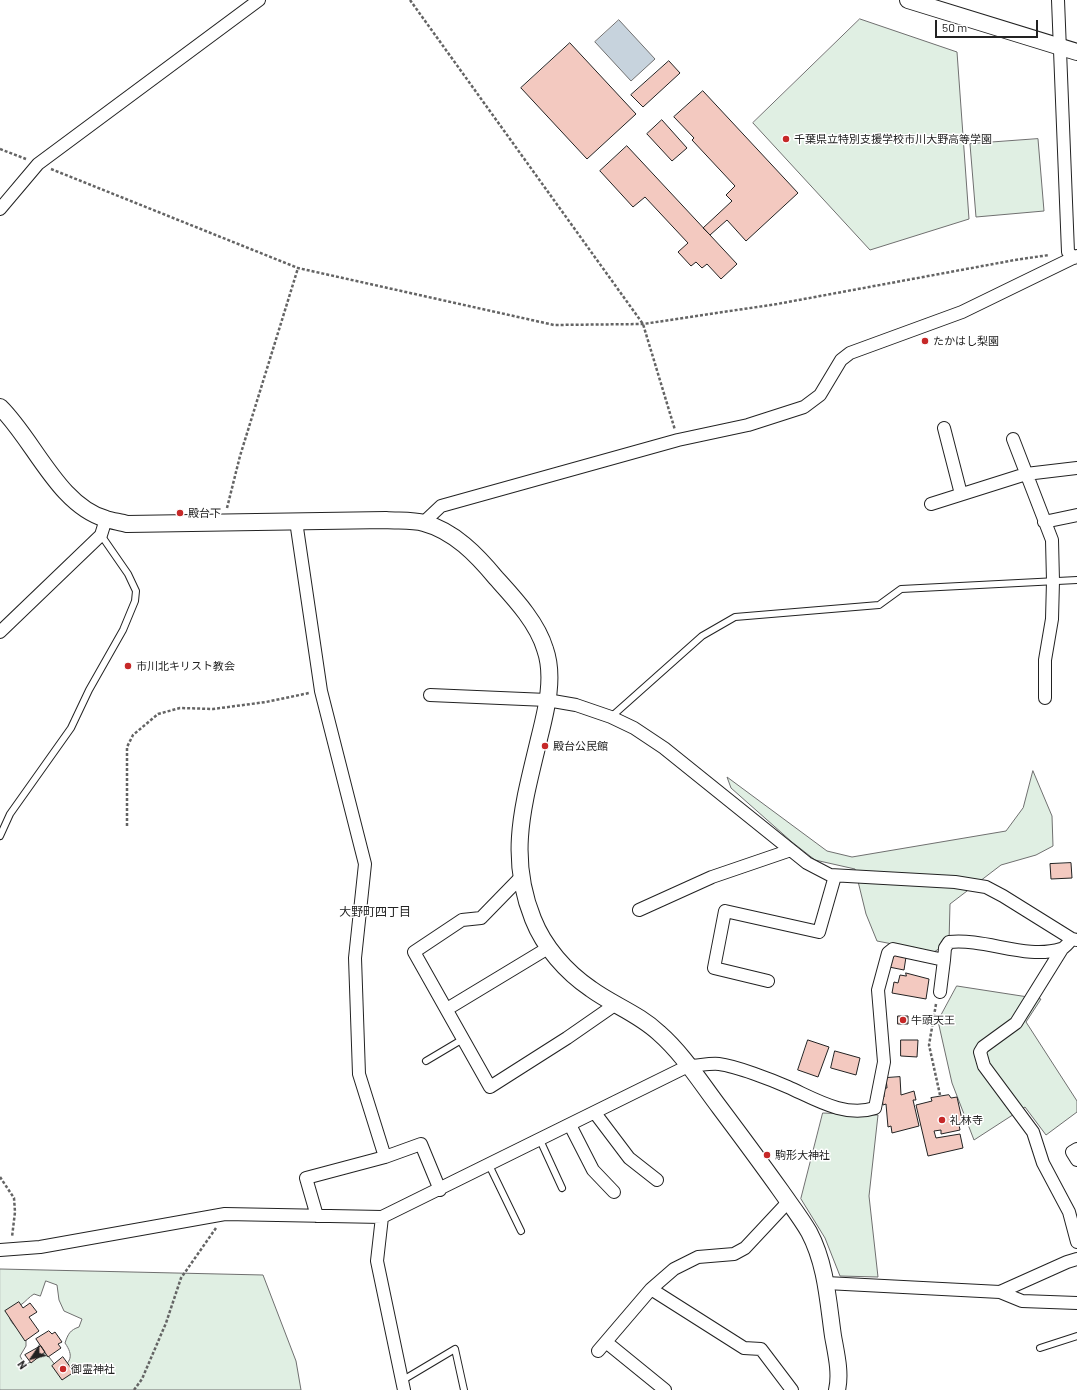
<!DOCTYPE html>
<meta charset="utf-8">
<style>
body{margin:0}
#map{position:relative;width:1077px;height:1390px;overflow:hidden;background:#fff;font-family:Barlow,sans-serif}
canvas{display:block}
.north{position:absolute;left:12px;top:1338px;width:40px;height:40px;-webkit-text-stroke:3px #fff;paint-order:stroke;rotate:235deg;font-size:11px;font-weight:700;line-height:16px;text-align:center;color:#222}
.north::after{content:'';display:block;margin:auto;width:14px;height:18px;background:#222;clip-path:polygon(50% 0,100% 100%,50% 72%,0 100%)}
.scale{position:absolute;left:935px;top:20px;width:103px;height:18px;box-sizing:border-box;border:2px solid #222;border-top:0;padding-left:5px;font-size:12px;line-height:14px;white-space:nowrap;color:#222;-webkit-text-stroke:3px #fff;paint-order:stroke}
</style>
<div id="map">
<canvas width="1077" height="1390"></canvas>
<div class="north">N</div>
<div class="scale">50 m</div>
</div>
<script>
const c = document.querySelector('canvas').getContext('2d');
c.lineJoin = 'round';
function paint(path, color) { c.fillStyle = color; c.fill(path, 'evenodd'); }
function stroke(path, color, width, dash) { c.strokeStyle = color; c.lineWidth = width; c.lineCap = dash ? 'butt' : 'round'; c.setLineDash(dash || []); c.stroke(path); }
function label(font, color, halo, rows, align = 'center') {
  c.font = font + ' Barlow,"Noto Sans JP",sans-serif'; c.lineWidth = 3; c.setLineDash([]); c.textBaseline = 'middle'; c.strokeStyle = halo; c.fillStyle = color; for (const [text, x, y, turn = 0] of rows) {
    c.save(); c.translate(x, y); c.rotate((+turn || 0) * Math.PI / 180); c.textAlign = isNaN(turn) ? turn : align; if (halo) c.strokeText(text, 0, 0); c.fillText(text, 0, 0); c.restore();
  }
}
const green = new Path2D(`
 M860,19L957,52L969,219L870,250L753,123Z
 M1038,139L1044,211L976,217L970,144Z
 M1033,771L1052,816L1053,846L1036,855L1001,865L950,904L949,942L934,952L877,941L866,914L855,869L815,860L792,842L731,788L727,777L827,851L852,857L1006,831L1023,808Z
 M957,986L1041,999L1026,1022L1077,1101V1112L1046,1135L1025,1107L974,1140L952,1083L938,1021Z
 M823,1113L878,1115L869,1196L878,1277L840,1276L825,1238L801,1199Z
 M0,1269L263,1275L296,1361L301,1390H0ZM46,1281L57,1285L59,1300L64,1311L82,1319L79,1327C70,1330 68,1334 65,1343C74,1356 71,1362 59,1370L46,1353L25,1365L20,1356L26,1346V1336C20,1331 4,1319 11,1311C13,1308 19,1306 22,1304C26,1301 29,1297 34,1294L40,1296Z`);
paint(green, '#e0efe3');
stroke(green, '#6f6f6f', 1);
const water = new Path2D(`
 M619,20L655,59L631,81L595,42Z`);
paint(water, '#c7d3dd');
stroke(water, '#6f6f6f', 1);
const building = new Path2D(`
 M570,43L636,114L587,159L521,88Z
 M669,61L680,73L643,107L631,95Z
 M703,91L798,193L746,241L727,220L710,235L703,228L732,201L726,195L735,186L692,140L694,138L674,117Z
 M662,120L687,148L672,161L647,134Z
 M627,146L737,264L721,279L707,264L702,268L696,262L691,266L678,252L688,243L645,197L633,207L600,171Z
 M1071,863L1072,878L1051,879L1050,864Z
 M892,954L906,957L904,970L889,967Z
 M906,973L929,979L926,999L892,993L894,982L898,983L900,975L906,976Z
 M898,1016H908V1024H898Z
 M808,1040L829,1047L818,1077L798,1070Z
 M901,1040H918L917,1057L901,1056Z
 M835,1051L860,1058L856,1075L831,1068Z
 M900,1077L901,1095L914,1091L916,1100H913L919,1126L892,1133L891,1126L888,1127L886,1104L883,1105L882,1098L884,1097V1088H887L886,1078Z
 M949,1095L951,1098L957,1097L963,1124L959,1125L960,1130L941,1134V1130L934,1131L936,1138L960,1134L963,1148L928,1156L916,1105L932,1101L931,1098Z
 M19,1302L23,1308L30,1303L37,1312L29,1317L39,1331L25,1341L5,1311Z
 M49,1331L52,1334L55,1332L62,1342L58,1344L61,1348L48,1357L36,1339Z
 M41,1346L45,1352L31,1363L25,1355Z
 M63,1357L74,1372L62,1380L52,1366Z`);
paint(building, '#f3c9c0');
stroke(building, '#222', 1);
const service = new Path2D(`
 M611,717L702,636L735,617L879,605L901,589L1077,580
 M0,836L10,814L71,728L89,690L123,630L135,601L136,591L128,574L101,535
 M426,1061L463,1039
 M540,1140L562,1188
 M489,1165L521,1231
 M1040,1348L1077,1336
 M403,1380L455,1349L464,1390`);
const minor = new Path2D(`
 M1058,0L1068,252L1074,258
 M0,209L38,164L259,0
 M944,428L961,494
 M1013,439L1052,540L1053,581L1052,619L1045,660V698
 M931,504L1026,474L1077,468
 M296,521L321,691L365,864L355,958L359,1074L385,1157L421,1144L440,1190
 M1044,522L1077,515
 M423,523L441,506L678,440L748,425L804,407L820,395L841,360L850,353L962,312L1077,256
 M0,632L101,535L106,519
 M430,695L547,700L576,705L611,717L634,728L664,748L807,863L830,875L955,882L986,887L1003,896L1072,939L1077,940
 M520,878L481,918L462,920L414,952L490,1087L567,1038L616,1004
 M639,910L712,877L791,850
 M1062,949L1016,1023L983,1047L980,1052L984,1066L1033,1132L1043,1163L1069,1212L1077,1242
 M768,981L714,968L725,911L819,932L835,876
 M940,992L944,960
 M447,1009L548,948
 M595,1113L629,1158L657,1180
 M570,1125L593,1170L614,1192
 M1077,1149L1072,1152L1077,1160
 M317,1216L306,1178L385,1157
 M382,1217L377,1261L404,1390
 M0,1250L40,1247L225,1214L382,1217L688,1066C698,1066 709,1063 719,1064C736,1066 772,1080 788,1087C815,1099 845,1118 875,1108L884,1062L878,990L888,953L893,949L944,960L945,948L949,942C986,938 1026,960 1061,949C1065,948 1069,942 1072,939
 M826,1283L1000,1292L1067,1262L1077,1259
 M651,1289L744,1348L761,1349L792,1390
 M1000,1292L1022,1301L1077,1303
 M606,1342L665,1390
 M598,1351L651,1289L674,1269L698,1257L734,1254L745,1248L788,1202`);
const tertiary = new Path2D(`
 M908,0L1077,52
 M0,407C34,440 58,505 106,519C112,521 120,522 127,524L386,520C398,521 413,520 424,523C454,531 477,555 496,578C514,598 537,622 545,649C555,677 546,711 539,739C524,803 507,855 533,919C544,947 566,972 591,989C613,1005 639,1014 659,1033C683,1054 701,1083 720,1108C741,1136 761,1163 781,1191C790,1204 801,1218 809,1232C826,1264 828,1301 833,1336C836,1353 841,1373 837,1390`);
stroke(service, '#222', 8);
stroke(minor, '#222', 14);
stroke(tertiary, '#222', 18);
stroke(new Path2D(`
 M410,0L643,324L675,430
 M0,149L26,159
 M51,169L298,268L554,325L643,324L777,304L1015,260L1049,255
 M227,508L240,456L298,268
 M127,826V747L133,735L158,714L180,708L213,709L266,702L309,693
 M936,1004L929,1045L940,1095
 M0,1177L14,1198L15,1212L12,1237
 M134,1390L142,1379L166,1323L181,1278L216,1228`), '#646464', 2.5, [3, 2]);
stroke(service, '#fff', 6);
stroke(minor, '#fff', 12);
stroke(tertiary, '#fff', 16);
for (const [x, y, r, color] of [
 [786,139,4,"#c62828"],
 [925,341,4,"#c62828"],
 [180,513,4,"#c62828"],
 [128,666,4,"#c62828"],
 [545,746,4,"#c62828"],
 [903,1020,4,"#c62828"],
 [942,1120,4,"#c62828"],
 [767,1155,4,"#c62828"],
 [63,1369,4,"#c62828"]
]) { const dot = new Path2D(); dot.arc(x, y, r, 0, 2 * Math.PI); c.fillStyle = color; c.fill(dot); stroke(dot, '#fff', 1.5); }
label('11px', '#222', '#fff', [
 ["千葉県立特別支援学校市川大野高等学園",794,139],
 ["たかはし梨園",933,341],
 ["殿台下",188,513],
 ["市川北キリスト教会",136,666],
 ["殿台公民館",553,746],
 ["牛頭天王",911,1020],
 ["礼林寺",950,1120],
 ["駒形大神社",775,1155],
 ["御霊神社",71,1369]
], 'left');
label('12px', '#222', '#fff', [
 ["大野町四丁目",375,912]
]);
</script>
